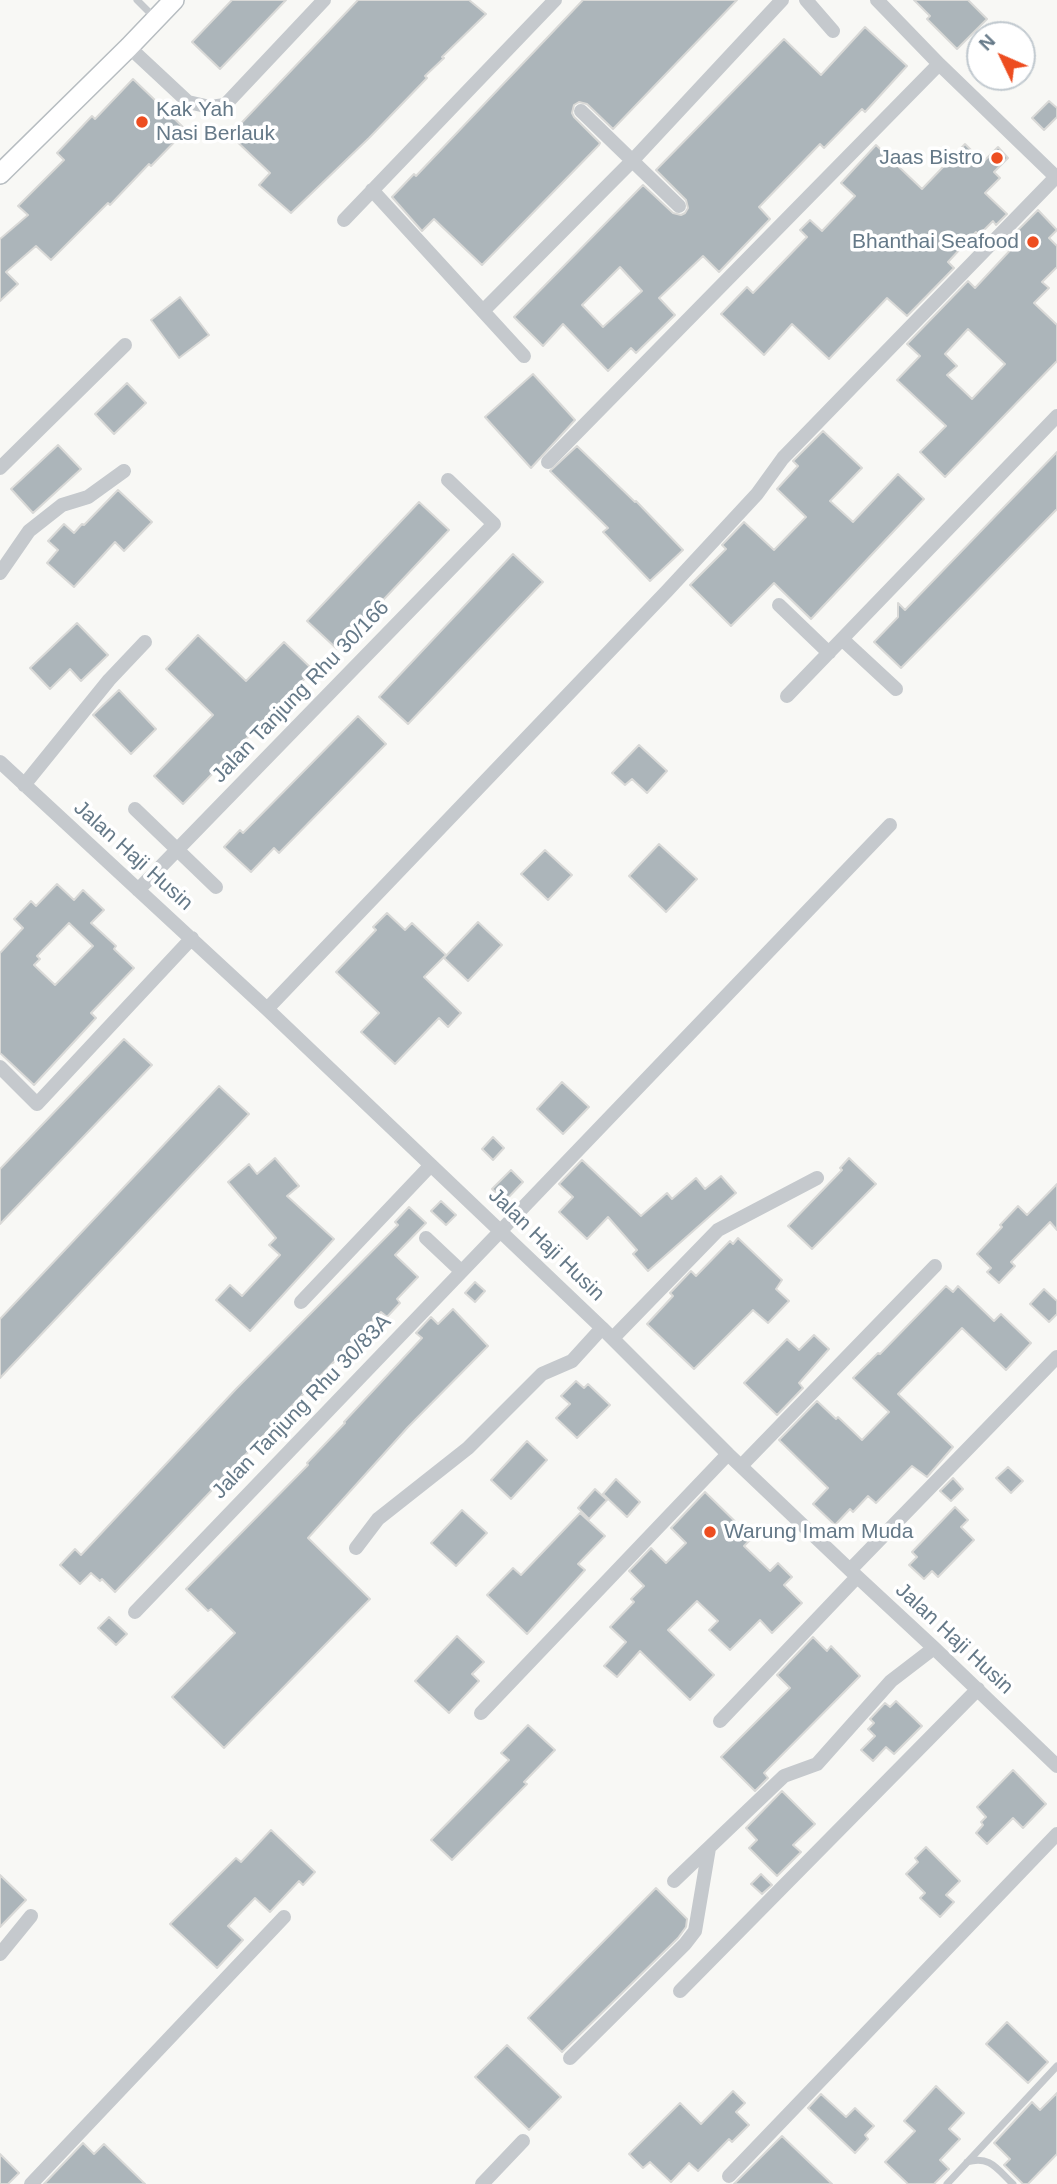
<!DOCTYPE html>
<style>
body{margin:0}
#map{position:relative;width:1057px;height:2184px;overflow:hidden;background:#f8f8f5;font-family:Helvetica,sans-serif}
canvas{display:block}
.north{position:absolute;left:966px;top:21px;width:70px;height:70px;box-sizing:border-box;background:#fff;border:2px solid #c1c9cf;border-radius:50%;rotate:314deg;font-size:19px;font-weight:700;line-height:28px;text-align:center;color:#657988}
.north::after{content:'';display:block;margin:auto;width:24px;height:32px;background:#ed4d20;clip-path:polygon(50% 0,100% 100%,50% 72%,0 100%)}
</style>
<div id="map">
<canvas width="1057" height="2184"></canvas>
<div class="north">N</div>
</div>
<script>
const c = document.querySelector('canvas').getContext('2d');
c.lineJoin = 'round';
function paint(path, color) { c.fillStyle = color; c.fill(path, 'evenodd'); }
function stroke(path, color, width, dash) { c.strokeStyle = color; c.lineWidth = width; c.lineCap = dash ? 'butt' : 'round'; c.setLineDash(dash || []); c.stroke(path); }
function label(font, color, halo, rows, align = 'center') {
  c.font = font + ' Helvetica,sans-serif'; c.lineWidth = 7; c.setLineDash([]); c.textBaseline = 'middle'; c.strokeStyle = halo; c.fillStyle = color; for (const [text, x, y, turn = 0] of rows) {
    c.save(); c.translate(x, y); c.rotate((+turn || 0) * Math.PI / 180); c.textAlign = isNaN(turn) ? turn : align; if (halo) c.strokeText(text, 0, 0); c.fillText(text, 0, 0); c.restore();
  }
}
const building = new Path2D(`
 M232,0H286L220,69L192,42Z
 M358,0H469L486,14L442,57L444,58L425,76L427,78L369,138L291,213L259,185L270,173L230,135Z
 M583,0H737L613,129L587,104L579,102L574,105L572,113L574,117L600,143L599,145L482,265L434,219L422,231L392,197L414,174L416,176Z
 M914,0H968L987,19L957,49L927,19L930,16Z
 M865,27L907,66L865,112L862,109L824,148L820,144L759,207L770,219L719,272L703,256L659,298L675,315L636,353L631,348L608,371L563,324L543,346L514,317L643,185L673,213L681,215L685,213L688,208L686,200L656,170L784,39L821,75ZM620,267L642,291L603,327L582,305Z
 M133,79L186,130L151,166L149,164L110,205L108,203L51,260L36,246L6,272L18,284L0,301V239L28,215L18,206L64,160L57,153L92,116L95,119Z
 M1049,101L1057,108V117L1044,130L1032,118Z
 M965,144L983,162L998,147L1008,158L994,172L1000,178L985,193L1007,214L996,225L993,221L979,235L976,232L948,262L954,268L907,316L887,298L829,359L792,324L764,355L721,314L747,287L753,293L807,237L800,230L810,220L822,231L855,196L841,183L876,145L922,189Z
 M1038,210L1057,230L1049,238L1057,246V267L1042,282L1049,288L1034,303L1057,325V361L945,477L920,452L946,426L897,380L920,356L907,344L968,281L975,288L1015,245L1009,239ZM968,329L1005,364L972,399L947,375L957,366L945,354Z
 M180,297L209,335L179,358L151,320Z
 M533,374L575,420L531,468L485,417Z
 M127,383L146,403L114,434L95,414Z
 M823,431L862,468L830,501L853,522L898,474L924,499L811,619L774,583L731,626L690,585L726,549L722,545L744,522L774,550L806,517L777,489L798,466L793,461Z
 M58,445L81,469L33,513L11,489Z
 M577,446L635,502L636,501L683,550L650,581L603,532L608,528L550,471Z
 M1057,452V509L901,668L874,642L898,617V603L905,610Z
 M118,490L152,522L124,551L115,542L74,587L47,563L58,550L48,541L64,524L74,533L82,524L84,525Z
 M419,502L449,530L337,649L307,621Z
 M513,554L543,582L408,724L379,697Z
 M77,623L108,655L81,681L70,669L50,689L30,668Z
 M198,635L246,681L284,642L313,670L183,804L154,776L213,715L166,669Z
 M119,690L156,729L131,754L93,715Z
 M358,716L386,744L279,853L274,848L251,872L224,847L240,830L243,833Z
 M639,745L667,771L647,793L632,779L625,785L612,773Z
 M659,844L697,879L666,912L629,876Z
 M545,850L572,875L548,900L521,874Z
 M57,884L74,900L83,890L104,910L91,923L116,946L114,949L134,968L91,1013L96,1018L34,1085L0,1053V953L23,928L14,919L31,901L36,906ZM69,923L93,946L55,985L34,965L40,959L37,956Z
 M387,913L405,930L412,923L446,955L424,977L461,1013L448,1027L439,1018L395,1064L361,1032L379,1013L336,972L376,930L373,927Z
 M478,922L502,945L468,981L444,958Z
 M124,1039L152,1065L0,1224V1169Z
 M562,1082L589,1107L563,1134L537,1109Z
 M219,1086L249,1114L0,1378V1319Z
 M493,1137L504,1148L493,1160L482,1149Z
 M275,1158L299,1186L287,1196L334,1239L250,1331L216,1300L230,1285L242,1296L280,1255L269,1245L276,1238L228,1182L249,1164L257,1174Z
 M849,1158L876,1184L812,1249L788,1226L842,1170L840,1168Z
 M582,1160L641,1216L667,1193L672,1199L696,1178L705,1189L721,1176L736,1193L648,1271L633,1254L637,1250L608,1217L587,1239L559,1212L573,1197L559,1184Z
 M511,1170L523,1182L505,1201L492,1189Z
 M1057,1184V1230L1050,1222L1011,1262L1015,1266L999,1283L987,1272L991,1268L977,1254L1002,1227L1000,1225L1018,1206L1027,1215Z
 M441,1201L456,1215L446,1225L431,1211Z
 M409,1207L426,1223L395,1255L418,1277L397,1299L400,1303L387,1317L381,1312L359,1336L363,1340L351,1353L346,1349L115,1592L102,1579L100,1581L91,1573L80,1584L60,1565L75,1549L81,1555L236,1389L398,1225L395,1222Z
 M738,1238L782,1280L776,1289L789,1301L768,1323L753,1310L694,1369L647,1324L673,1296L670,1293L691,1271L696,1276L730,1241L733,1244Z
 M475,1282L485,1291L475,1302L465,1293Z
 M946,1286L953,1292L958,1286L994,1321L1001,1314L1031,1343L1006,1370L962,1328L898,1394L953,1447L927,1477L912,1466L876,1503L868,1496L853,1512L850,1509L835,1525L813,1504L828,1488L779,1440L817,1401L836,1419L838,1417L862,1440L889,1412L853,1378L878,1353L880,1354Z
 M1044,1289L1057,1301V1314L1049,1322L1030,1304Z
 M453,1309L488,1346L408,1427L308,1538L370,1599L224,1748L172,1697L235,1633L211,1609L208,1611L186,1589L308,1465L307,1463L345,1423L344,1422L422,1338L416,1333L431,1317L438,1324Z
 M814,1335L829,1349L799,1383L803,1388L777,1415L744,1383L787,1339L799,1350Z
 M576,1381L584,1388L588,1384L610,1405L577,1438L556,1418L570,1404L561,1396Z
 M527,1441L547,1460L511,1499L491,1480Z
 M1008,1467L1023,1481L1011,1493L996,1478Z
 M953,1478L963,1489L951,1501L940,1491Z
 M616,1479L640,1502L627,1517L603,1494Z
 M595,1489L607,1500L589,1519L578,1508Z
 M705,1492L752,1538L744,1546L770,1571L778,1563L792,1577L784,1585L802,1603L772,1633L760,1620L730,1650L709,1630L718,1621L697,1601L668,1630L714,1675L690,1700L640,1651L617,1677L604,1666L626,1642L610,1627L634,1602L631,1599L644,1586L629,1571L651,1548L666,1563L686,1543L671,1528Z
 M955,1507L968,1520L961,1527L974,1540L938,1577L932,1571L924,1579L909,1565L917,1557L912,1552Z
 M462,1510L487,1533L456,1566L431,1543Z
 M580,1513L605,1536L578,1564L585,1570L527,1634L487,1595L513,1568L521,1575Z
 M109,1617L127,1634L116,1645L98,1628Z
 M457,1636L484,1662L472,1674L479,1681L449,1713L415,1681Z
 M813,1637L827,1651L831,1646L860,1676L764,1773L768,1778L755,1791L721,1757L790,1688L777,1675Z
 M896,1701L922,1726L894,1754L886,1747L873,1761L861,1750L875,1736L868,1729L874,1723L870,1719L885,1703L890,1707Z
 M528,1725L555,1750L524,1782L527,1784L452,1860L431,1840L509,1760L501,1753Z
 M1013,1770L1046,1804L1023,1828L1013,1818L987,1844L976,1833L983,1825L981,1822L986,1817L977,1807Z
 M782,1791L815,1824L793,1845L801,1852L777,1876L749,1848L757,1840L746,1828Z
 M271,1830L315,1872L303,1885L299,1881L270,1912L255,1898L228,1926L243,1940L217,1968L170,1924L236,1858L241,1862Z
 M926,1847L960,1881L946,1895L954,1902L940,1917L920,1898L925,1893L906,1874L918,1862L915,1858Z
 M761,1874L772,1885L762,1894L751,1884Z
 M0,1875L26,1900L0,1927Z
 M656,1888L687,1919L686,1927L678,1938L562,2052L528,2018Z
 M1007,2022L1048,2062L1028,2083L986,2044Z
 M507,2045L561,2097L529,2130L475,2077Z
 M936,2086L964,2113L949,2129L960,2139L940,2160L949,2169L934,2184H908L885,2162L915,2131L904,2121Z
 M733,2091L745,2103L736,2112L749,2125L732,2142L729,2139L698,2171L689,2163L671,2182L650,2162L643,2168L629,2154L680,2103L701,2124Z
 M1057,2093V2154L1028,2184H1023L1004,2165L1010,2159L994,2143L1032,2102L1040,2110Z
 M821,2094L846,2117L855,2108L874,2126L865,2135L868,2139L855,2153L808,2108Z
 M782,2136L832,2184H734Z
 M83,2143L94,2154L104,2144L145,2184H44Z
 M0,2154L19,2173L8,2184H0Z`);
paint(building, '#acb5ba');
stroke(building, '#d9d9d7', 2);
const secondary = new Path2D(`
 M0,174L129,47L174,0`);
stroke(secondary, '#b7bdc1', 22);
stroke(new Path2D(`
 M137,0L156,19
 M967,2162C990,2155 997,2169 1013,2184
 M947,2184L1057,2066`), '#c5c9cd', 7);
stroke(new Path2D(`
 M806,0L833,31
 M877,0L939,64L1057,178
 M129,47L188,102L210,107L225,105L324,0
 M581,111L679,206
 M372,190L524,356
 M344,220L555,0
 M483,311L632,161L782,0
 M548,462L939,64
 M0,468L125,345
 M0,573L29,531L62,505L88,497L124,471
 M779,605L829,653
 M842,639L896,689
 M787,696L1057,416
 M0,762L267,1009L602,1328L728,1454L850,1570L934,1648L1057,1766
 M24,785L109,680L145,642
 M135,809L216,887
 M138,890L494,524L448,480
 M267,1009L667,591L757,494L783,458L1056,177
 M0,1067L37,1104L192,938
 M426,1238L461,1271
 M301,1302L431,1165
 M613,1338L718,1230L817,1178
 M741,1466L935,1266
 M356,1548L378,1519L468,1448L542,1374L572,1361L602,1328
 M850,1570L1057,1357
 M135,1612L890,825
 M481,1713L728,1454
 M720,1721L857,1577
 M674,1881L784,1776L817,1764L891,1681L934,1648
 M0,1954L31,1916
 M680,1991L978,1689
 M570,2058L685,1944L695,1931L709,1848
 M729,2176L1057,1834
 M31,2184L284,1917
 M482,2184L523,2141`), '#c5c9cd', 14);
stroke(secondary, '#fff', 19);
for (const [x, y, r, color] of [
 [142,122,7,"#ed4d20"],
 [997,158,7,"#ed4d20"],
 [1033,242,7,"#ed4d20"],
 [710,1532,7,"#ed4d20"]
]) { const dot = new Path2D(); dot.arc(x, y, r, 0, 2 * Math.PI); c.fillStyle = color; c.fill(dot); stroke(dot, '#fff', 2.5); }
label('21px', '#657988', '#fff', [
 ["Kak Yah",156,110],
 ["Nasi Berlauk",156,134],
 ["Jaas Bistro",983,158,"right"],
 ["Bhanthai Seafood",1019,242,"right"],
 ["Warung Imam Muda",724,1532]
], 'left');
label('21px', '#657988', '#fff', [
 ["Jalan Tanjung Rhu 30/166",301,692,-46],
 ["Jalan Haji Husin",133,856,42],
 ["Jalan Haji Husin",546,1245,44],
 ["Jalan Tanjung Rhu 30/83A",302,1407,-46],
 ["Jalan Haji Husin",954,1639,43]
]);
</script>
